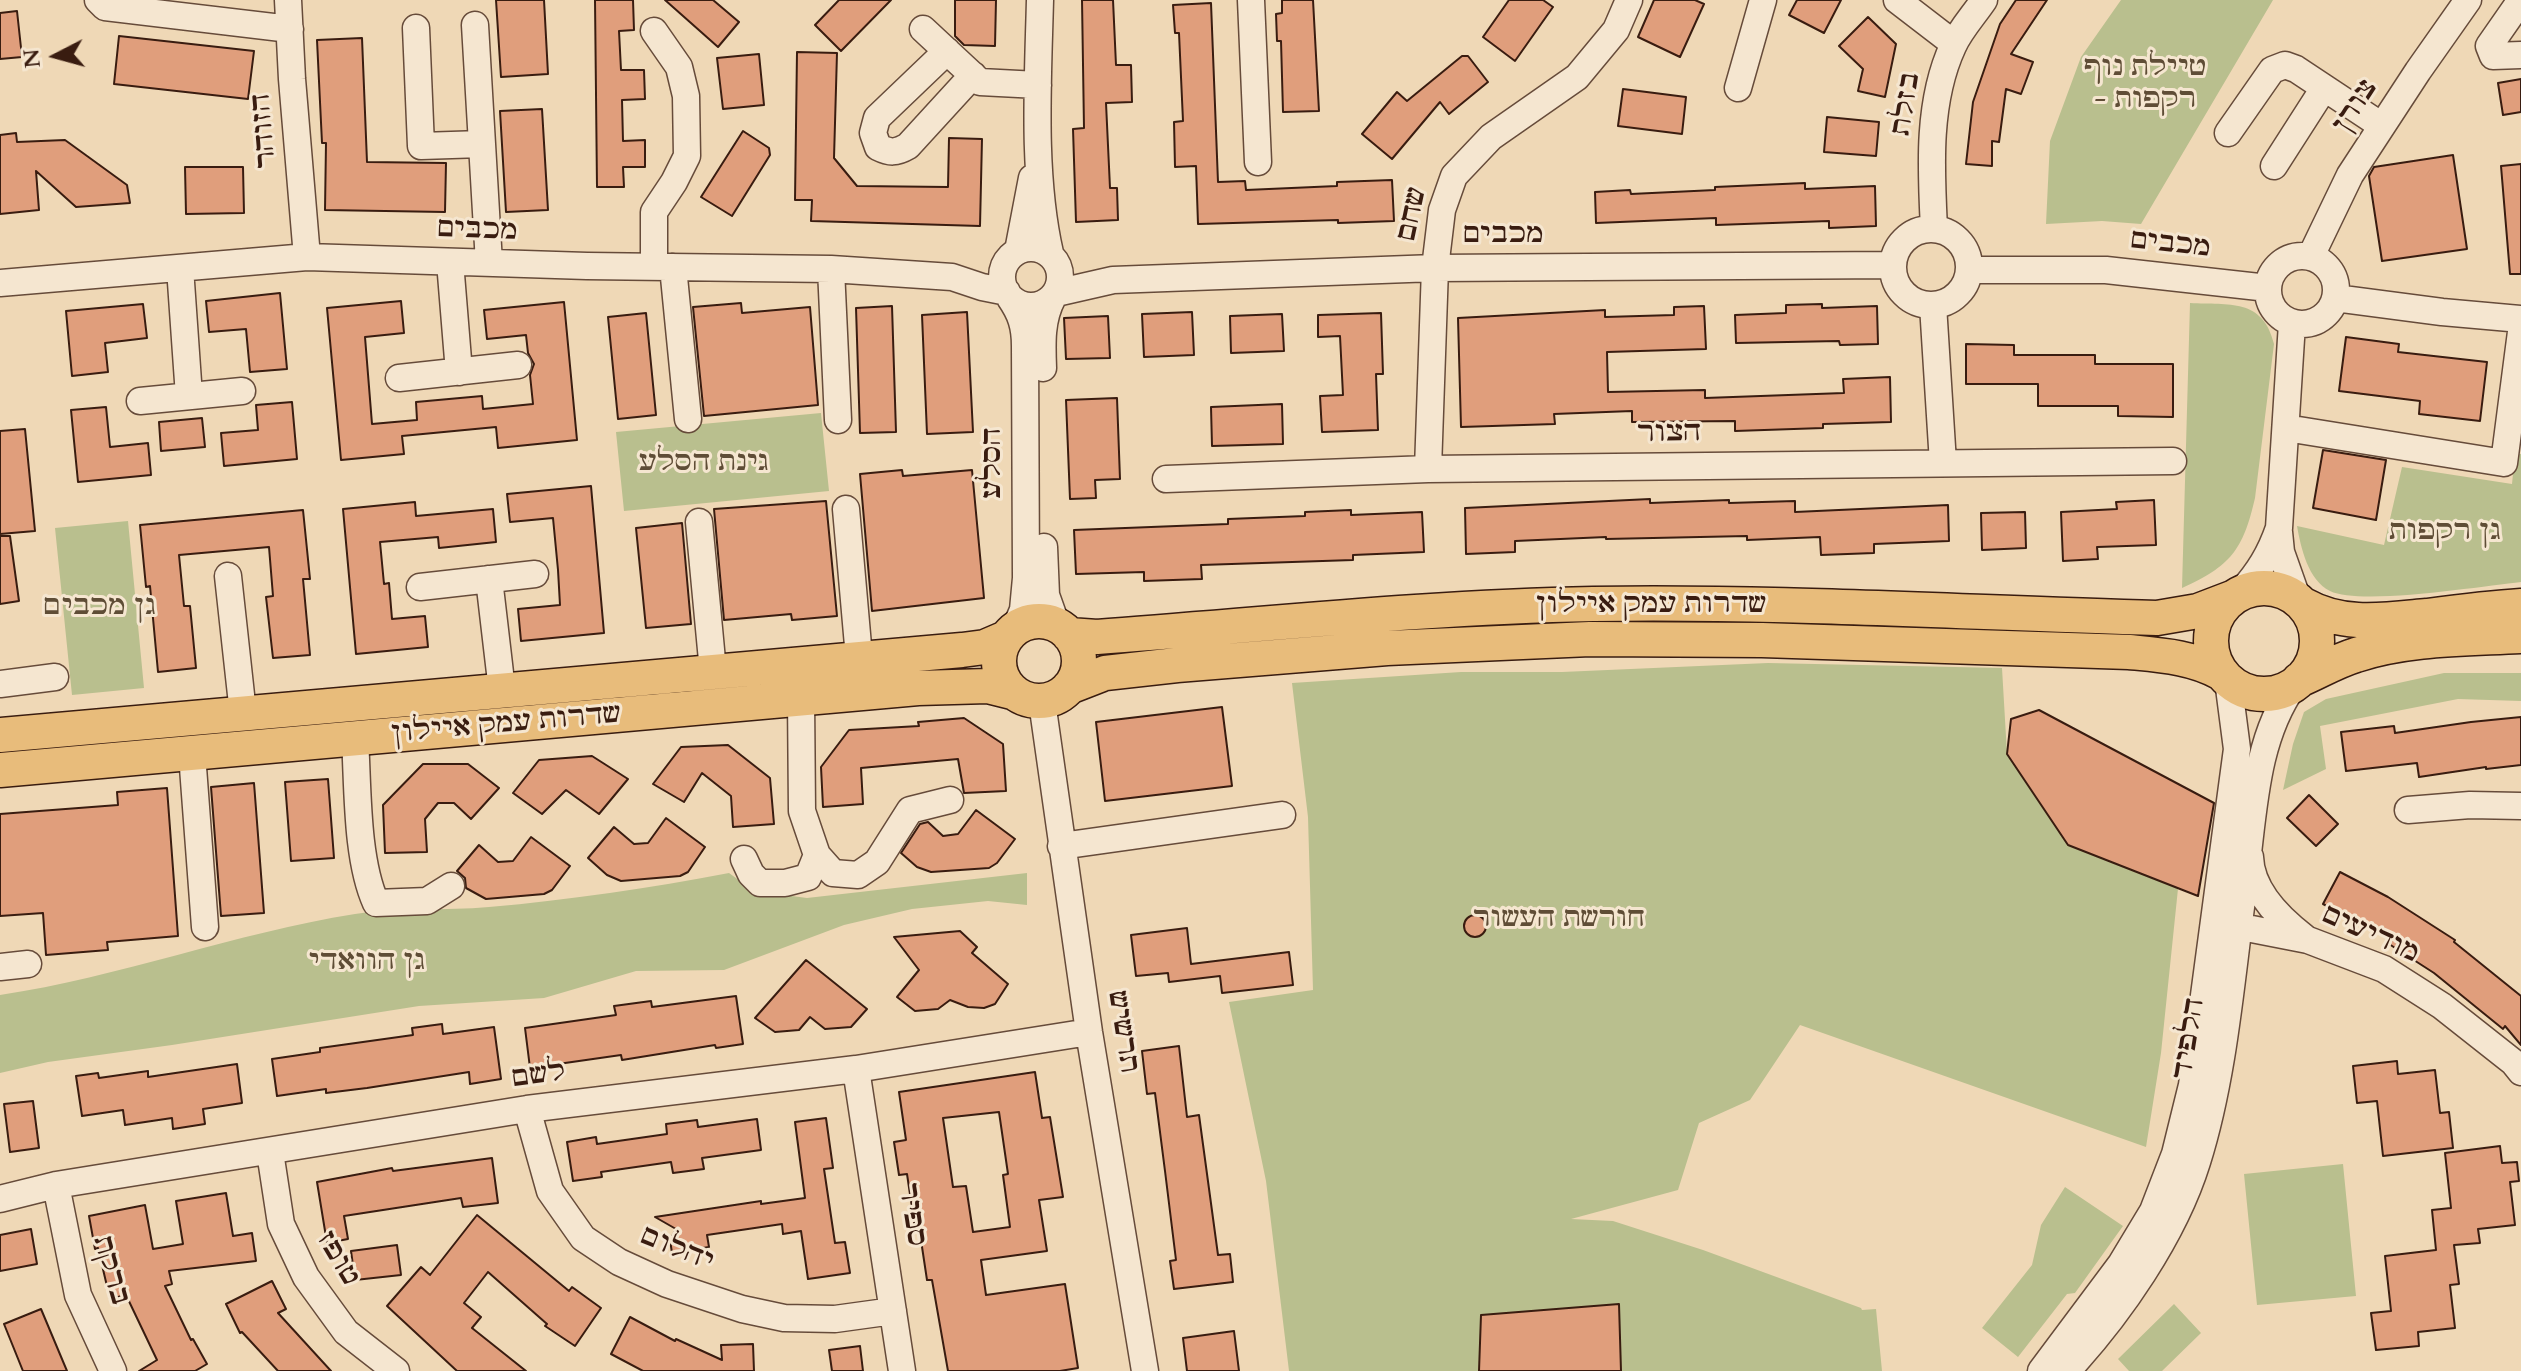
<!DOCTYPE html>
<meta charset="utf-8">
<style>
body{margin:0}
#map{position:relative;width:2521px;height:1371px;overflow:hidden;background:#efd8b6;font-family:Cardo,serif}
canvas{display:block}
.north{position:absolute;left:16px;top:16px;width:80px;height:80px;-webkit-text-stroke:6px #f5e6d0;paint-order:stroke;rotate:264deg;font-size:22px;font-weight:700;line-height:32px;text-align:center;color:#391c10}
.north::after{content:'';display:block;margin:auto;width:28px;height:36px;background:#391c10;clip-path:polygon(50% 0,100% 100%,50% 72%,0 100%)}
</style>
<div id="map">
<canvas width="2521" height="1371"></canvas>
<div class="north">N</div>
</div>
<script>
const c = document.querySelector('canvas').getContext('2d');
c.lineJoin = 'round';
function paint(path, color) { c.fillStyle = color; c.fill(path, 'evenodd'); }
function stroke(path, color, width, dash) { c.strokeStyle = color; c.lineWidth = width; c.lineCap = dash ? 'butt' : 'round'; c.setLineDash(dash || []); c.stroke(path); }
function label(font, color, halo, rows, align = 'center') {
  c.font = font + ' Cardo,"Frank Ruhl Libre",serif'; c.lineWidth = 6; c.setLineDash([]); c.textBaseline = 'middle'; c.strokeStyle = halo; c.fillStyle = color; for (const [text, x, y, turn = 0] of rows) {
    c.save(); c.translate(x, y); c.rotate((+turn || 0) * Math.PI / 180); c.textAlign = isNaN(turn) ? turn : align; if (halo) c.strokeText(text, 0, 0); c.fillText(text, 0, 0); c.restore();
  }
}
paint(new Path2D(`
 M2121,0H2273L2141,224L2102,221L2046,224L2050,141L2081,57Z
 M2190,303C2229,305 2263,298 2274,344L2255,498C2243,550 2231,566 2182,588Z
 M821,413L829,491L624,511L616,432Z
 M2515,454H2521V582C2482,586 2361,606 2330,591C2308,580 2301,548 2297,526L2384,545L2402,467L2512,484Z
 M128,521L144,688L72,695L55,528Z
 M1768,663L2002,668L2007,754L2065,830L2179,879L2161,1053L2146,1147L1800,1025L1750,1100L1699,1123L1678,1190L1571,1219L1613,1221L1703,1250L1861,1308L1862,1310L1876,1309L1882,1371H1289L1266,1181L1229,1002L1313,990L1308,817L1292,683L1461,672H1562Z
 M2444,673H2521V701L2458,699L2320,726L2326,769L2283,790L2293,744L2304,712L2326,699Z
 M729,873L754,891L807,898L1027,873V905L988,901L912,909L844,925L724,970L636,971L544,998L419,1006L172,1045L48,1062L0,1073V995C120,977 235,933 355,914C399,907 445,911 489,907C570,900 650,888 729,873Z
 M2343,1164L2356,1296L2257,1305L2244,1174Z
 M2065,1187L2123,1226L2075,1293L2067,1294L2018,1357L1982,1328L2032,1265L2041,1225Z
 M2174,1304L2201,1333L2162,1371H2129L2118,1359Z`), '#b9bf8e');
const building = new Path2D(`
 M496,0H544L548,74L501,77Z
 M595,0H633L634,30L619,31L621,70H644L645,99L622,100L623,141L645,140V167H623L624,187H597Z
 M665,0H713L739,22L718,47Z
 M839,0H891L841,51L815,25Z
 M955,0H996L995,46L964,45L955,36Z
 M1082,0H1113L1116,65H1131L1132,102L1106,103L1110,188H1117L1118,220L1076,222L1073,129L1084,128Z
 M1282,0H1313L1319,111L1283,112L1281,41H1277L1276,14L1282,13Z
 M1509,0H1543L1553,7L1515,61L1483,37Z
 M1654,0H1695L1704,4L1680,57L1638,37Z
 M1797,0H1841L1824,33L1789,15Z
 M2016,0H2047L2011,54L2033,62L2021,94L2006,89L1999,142L1992,141V166L1966,164L1973,102L2000,24Z
 M1211,3L1218,182L1245,181L1246,190L1337,186V182L1392,180L1394,221L1338,223V220L1198,224L1196,166L1175,167L1174,122L1183,121L1179,33H1175L1173,5Z
 M17,11L22,57L0,59V13Z
 M1868,17L1896,44L1885,97L1858,91L1863,69L1839,46Z
 M119,36L254,51L248,99L114,84Z
 M362,38L367,162L446,163L445,212L325,210L326,143H322L317,40Z
 M797,52L837,53L834,158L857,186L948,187L949,138L982,139L980,226L811,221L812,200H795Z
 M759,54L764,105L723,109L717,58Z
 M1462,56H1468L1488,82L1449,114L1440,102L1392,159L1362,134L1397,92L1407,101Z
 M2521,79V112L2503,115L2498,83Z
 M1623,89L1686,97L1682,134L1618,126Z
 M542,109L548,210L506,212L500,111Z
 M1827,117L1879,122L1876,156L1824,152Z
 M743,131L769,148L770,155L732,216L701,197Z
 M16,133L17,142L65,140L127,185L130,203L76,207L36,171L39,210L0,214V135Z
 M2453,155L2467,249L2382,261L2369,176L2374,167Z
 M2521,164V274H2510L2501,166Z
 M185,167H243L244,213L186,214Z
 M1805,183V189L1875,186L1876,226L1829,228V221L1716,225V218L1596,223L1595,192L1630,190L1631,194L1715,190V187Z
 M280,293L287,369L250,372L246,329L209,332L206,301Z
 M401,301L404,333L365,337L372,424L417,420L416,402L482,396L483,409L533,404L530,375L534,364L528,353L526,335L487,339L484,310L564,302L577,440L498,448L496,427L402,436L404,454L341,460L327,308Z
 M741,303L742,313L810,307L818,405L704,416L693,307Z
 M143,304L147,338L105,343L108,372L72,376L66,311Z
 M1822,304V308L1877,306L1878,344L1840,345L1839,341L1736,343L1735,315L1786,313V305Z
 M892,306L896,432L860,433L856,308Z
 M1704,306L1706,349L1607,352L1608,392L1705,390V398L1844,393L1843,379L1890,377L1891,422L1823,424V428L1735,431V421L1632,422V411L1554,414L1555,424L1461,427L1458,318L1605,310V317L1674,315V307Z
 M967,312L973,432L927,434L922,315Z
 M1192,312L1194,355L1144,357L1142,314Z
 M646,313L656,415L618,419L608,317Z
 M1381,313L1383,374H1376L1378,430L1322,432L1320,396L1343,395L1340,336L1318,337V315Z
 M1282,314L1284,351L1231,353L1230,316Z
 M1108,316L1110,358L1066,359L1064,318Z
 M2346,337L2399,344L2398,352L2487,362L2480,421L2419,414L2420,401L2339,391Z
 M1966,344L2014,345V355H2095V364H2173V417L2118,416V406H2038V384H1966Z
 M1117,398L1120,479L1095,480L1096,498L1070,499L1066,400Z
 M292,402L297,459L224,466L221,433L258,430L256,405Z
 M1282,404L1283,444L1212,446L1211,407Z
 M106,407L110,447L148,443L151,475L78,482L71,410Z
 M202,418L205,447L161,451L159,422Z
 M25,429L35,531L0,534V431Z
 M2323,450L2386,460L2376,520L2313,508Z
 M902,470L903,476L972,470L984,598L872,611L860,474Z
 M591,486L604,633L521,641L518,609L560,605L558,570L553,518L510,522L507,494Z
 M1650,499V503L1729,500V503L1795,501V512L1948,505L1949,541L1874,544V553L1821,555L1820,537L1747,540V536L1606,539V537L1515,541V552L1466,554L1465,508Z
 M2154,500L2156,545L2097,547L2098,559L2063,561L2061,512L2117,509L2116,502Z
 M826,501L837,616L792,620L791,614L724,620L714,509Z
 M415,502L416,516L493,509L496,542L439,548L438,537L380,542L384,584L389,583L392,619L425,616L428,647L356,654L343,509Z
 M303,510L310,579H303L310,655L273,658L266,597L273,596L269,547L179,555L184,606H190L196,668L158,672L150,586L146,587L140,525Z
 M1351,510V515L1422,512L1424,552L1353,555V560L1201,565L1202,579L1144,581V572L1076,574L1074,530L1228,524V519L1305,516V512Z
 M2025,512L2026,548L1982,550L1981,513Z
 M682,523L691,624L646,628L636,528Z
 M0,536H10L19,601L0,604Z
 M1222,707L1232,786L1105,801L1096,722Z
 M2039,710L2214,803L2198,896L2068,845L2007,754L2011,719Z
 M2521,717V765L2486,769V767L2419,777L2417,763L2346,771L2341,732L2394,726L2395,733L2471,722Z
 M964,718L1003,744L1006,791L964,793L958,759L861,768L863,804L823,807L821,767L849,730L919,726L918,722Z
 M728,745L770,778L774,824L733,827L731,796L702,773L684,802L653,784L681,747Z
 M592,756L628,779L599,814L566,790L542,814L513,793L539,760Z
 M423,764H468L499,788L471,819L454,803H438L425,819L427,852L385,853L383,805Z
 M328,779L334,858L291,861L285,782Z
 M254,783L264,913L221,916L211,787Z
 M167,788L178,936L107,942L108,950L46,955L43,913L0,916V814L118,805L117,792Z
 M2309,795L2338,824L2316,846L2287,818Z
 M976,810L1015,839L997,863L989,868L931,872L917,867L901,853L920,824L928,822L943,836L958,834Z
 M666,818L705,847L688,872L680,876L621,881L607,875L588,858L614,827L634,844L648,843Z
 M531,837L570,866L552,890L544,894L486,899L466,888L465,878L457,871L479,845L498,862L513,861Z
 M2340,872L2388,897L2455,940L2454,942L2521,996V1045L2505,1026L2503,1029L2434,973L2389,944L2392,940L2323,904Z
 M1464 926a11 11 0 1 1 22 0a11 11 0 1 1-22 0Z
 M1187,928L1191,964L1289,952L1293,985L1222,993L1220,976L1169,982L1168,973L1136,976L1131,935Z
 M960,931L977,947L972,953L1008,984L995,1004L984,1008L968,1007L950,1000L938,1009L915,1011L897,997L919,970L894,937Z
 M806,960L867,1009L851,1027L825,1029L810,1017L799,1030L775,1032L755,1018Z
 M736,996L743,1044L716,1048L715,1045L622,1060L621,1055L530,1068L525,1028L616,1015L614,1006L651,1001L652,1007Z
 M442,1024L443,1034L494,1027L501,1079L470,1084L469,1072L367,1088L326,1093V1089L277,1096L272,1059L320,1052V1048L413,1035L412,1028Z
 M1179,1046L1187,1117L1199,1115L1218,1255L1230,1254L1233,1282L1174,1289L1170,1261L1176,1260L1165,1171L1155,1093L1147,1094L1142,1051Z
 M2397,1061L2398,1074L2435,1070L2440,1113L2449,1112L2453,1148L2383,1156L2377,1101L2357,1103L2353,1066Z
 M237,1064L242,1103L203,1109L205,1124L173,1129L172,1118L125,1125L123,1110L82,1116L76,1076L98,1073L99,1078L148,1071V1077Z
 M1035,1072L1042,1118L1050,1117L1063,1197L1039,1200L1047,1251L981,1260L986,1295L1065,1284L1078,1368L1060,1371H948L932,1280H927L919,1227L915,1228L907,1174L899,1175L894,1142L906,1140L899,1092ZM999,1112L1008,1174L1003,1175L1010,1227L973,1232L966,1186L953,1187L943,1118Z
 M33,1101L39,1148L10,1152L4,1104Z
 M826,1118L833,1168L824,1169L835,1243L845,1242L850,1273L808,1279L801,1231L783,1234L782,1224L707,1235L709,1247L672,1253L670,1240L676,1229L655,1217L761,1201V1204L805,1198L795,1122Z
 M757,1119L761,1150L702,1158L704,1169L673,1173L671,1162L601,1172L602,1177L573,1181L567,1142L596,1137L597,1144L667,1134L666,1124L697,1120L698,1127Z
 M2500,1146L2502,1163L2517,1162L2519,1181L2510,1182L2515,1225L2478,1229L2480,1243L2454,1245L2459,1284L2450,1285L2455,1328L2418,1332L2419,1346L2376,1350L2371,1313L2391,1311L2385,1256L2436,1250L2432,1210L2451,1208L2445,1153Z
 M492,1158L498,1203L463,1207L461,1198L344,1216L348,1239L327,1243L317,1182L392,1168L393,1171Z
 M226,1193L233,1236L252,1233L256,1261L169,1271L172,1284L165,1286L191,1340L193,1339L207,1364L195,1371H139L157,1360L126,1295L110,1299L98,1248L95,1249L89,1216L145,1205L153,1249L183,1244L176,1201Z
 M477,1215L569,1291L572,1287L601,1308L575,1346L545,1326L547,1324L488,1272L464,1303L481,1317L472,1328L526,1371H457L387,1306L421,1267L430,1275Z
 M31,1229L37,1264L0,1271V1235Z
 M397,1245L401,1275L355,1280L351,1251Z
 M272,1281L286,1309L278,1313L331,1371H278L242,1332L240,1333L226,1304Z
 M1619,1304L1621,1371H1479L1481,1315Z
 M41,1309L67,1371H23L4,1324Z
 M630,1317L675,1341L676,1339L722,1360L721,1345L753,1344L754,1371H643L611,1354Z
 M1234,1331L1239,1371H1187L1183,1338Z
 M860,1346L863,1371H832L829,1350Z`);
paint(building, '#e09e7c');
stroke(building, '#391c10', 2);
const minor = new Path2D(`
 M98,0L105,7L290,29
 M288,0L292,79L307,257
 M1040,0C1038,81 1032,174 1050,253
 M1251,0L1258,162
 M1897,0L1953,43
 M2521,0L2489,46L2493,56L2521,55
 M475,25L489,263
 M416,28L421,146L482,144
 M923,29L980,82L1038,85
 M947,51L877,118L873,133L878,147C890,153 896,153 908,146L973,75
 M1738,88L1763,0
 M2228,133L2272,70L2285,65L2296,69L2382,126
 M2274,166L2324,88
 M1934,229C1931,169 1927,102 1953,46C1960,30 1974,15 1984,0
 M1893 267a38 38 0 1 1 76 0a38 38 0 1 1-76 0Z
 M1002 277a29 29 0 1 1 58 0a29 29 0 1 1-58 0Z
 M1018,251L1032,178
 M2268 290a34 34 0 1 1 68 0a34 34 0 1 1-68 0Z
 M2311,256L2350,175L2418,71L2468,0
 M450,262L459,372
 M654,267V212L674,182L687,156L686,96L679,67L654,31
 M673,267L688,419
 M180,268L189,396
 M831,269L838,420
 M1969,270H2106L2268,288
 M0,283L307,257L587,266L831,269L952,277L982,287L1007,292
 M1056,293L1113,280L1435,268L1893,265
 M1010,298C1021,314 1025,326 1025,346L1026,578L1023,610L1015,629
 M2335,298L2442,312L2521,319
 M1933,305L1943,463
 M1043,368C1042,343 1041,319 1053,297
 M399,378L518,365
 M140,401L242,391
 M2286,428L2504,463L2521,332
 M1428,469L1435,268L1442,210L1454,176L1491,137L1577,77L1616,30L1629,0
 M1166,479L1428,469L2173,461
 M846,509L859,657
 M699,522L713,671
 M2279,532L2281,552L2298,600
 M1044,547L1046,595L1057,626
 M228,576L243,713
 M489,579L502,690
 M420,587L535,574
 M2241,592C2259,572 2270,554 2279,528L2292,323
 M0,684L55,677
 M801,698L802,811L817,855L833,873L858,875L877,862L910,810L950,800
 M1042,702L1089,1032L1145,1371
 M355,739C358,787 356,859 376,903L427,901L451,886
 M192,754L205,927
 M2408,810L2470,805L2521,806
 M1061,846L1282,815
 M2250,857C2251,891 2280,919 2305,938
 M744,859L751,874L760,883H785L808,877L817,855
 M2221,923L2308,940L2384,969L2442,1006L2513,1062L2521,1072
 M0,967L28,964
 M856,1069L902,1371
 M527,1109L550,1191L583,1238L619,1262L667,1284L742,1309L784,1318L835,1319L893,1311
 M270,1152L281,1224L306,1277L346,1332L396,1371
 M56,1185L78,1295L113,1371
 M0,1199L56,1185L527,1109L856,1069L1089,1032
 M2041,1371L2121,1264L2153,1211L2175,1154L2192,1085L2237,749L2228,680
 M2067,1371C2119,1315 2174,1236 2197,1162C2226,1070 2232,966 2246,870C2254,808 2256,738 2294,685`);
const major = new Path2D(`
 M2211 641a53 53 0 1 1 106 0a53 53 0 1 1-106 0Z
 M2304,605C2343,627 2384,620 2427,616C2458,612 2490,608 2521,606
 M999 661a40 40 0 1 1 80 0a40 40 0 1 1-80 0Z
 M1069,635L1097,637C1262,625 1427,607 1593,604C1781,601 1969,613 2157,618L2198,611L2232,598
 M2299,680C2318,672 2336,661 2356,655C2408,638 2466,639 2521,636
 M1069,687L1105,673L1177,665L1387,648L1590,639L1762,640L2129,652C2160,655 2193,657 2221,673
 M0,735L962,650L985,647L1006,638
 M0,770L918,688L988,686L1012,692`);
stroke(minor, '#664b3a', 29);
stroke(major, '#391c10', 37);
stroke(minor, '#f5e6d0', 26);
stroke(major, '#e8bc7b', 34);
label('italic 28px', '#5f4d36', '#f5e6d0', [
 ["טיילת נוף",2145,69],
 ["- רקפות",2145,101],
 ["גינת הסלע",704,464],
 ["גן רקפות",2445,533],
 ["גן מכבים",100,608],
 ["חורשת העשור",1559,920],
 ["גן הוואדי",367,963]
]);
label('28px', '#391c10', '#f5e6d0', [
 ["בזלת",1907,104,-81],
 ["צורן",2356,107,-57],
 ["הזוהר",265,131,-95],
 ["שחם",1413,214,-78],
 ["מכבים",477,231,2],
 ["מכבים",1503,236],
 ["מכבים",2170,245,6],
 ["הצור",1669,434,-1],
 ["הסלע",994,463,-90],
 ["שדרות עמק איילון",1651,606],
 ["שדרות עמק איילון",506,725,-5],
 ["מודיעים",2370,935,24],
 ["תרשיש",1122,1032,81],
 ["הלפיד",2190,1039,-81],
 ["לשם",539,1076,-8],
 ["ספיר",911,1215,81],
 ["יהלום",677,1250,22],
 ["טופז",337,1259,59],
 ["ברקת",110,1271,74]
]);
</script>
